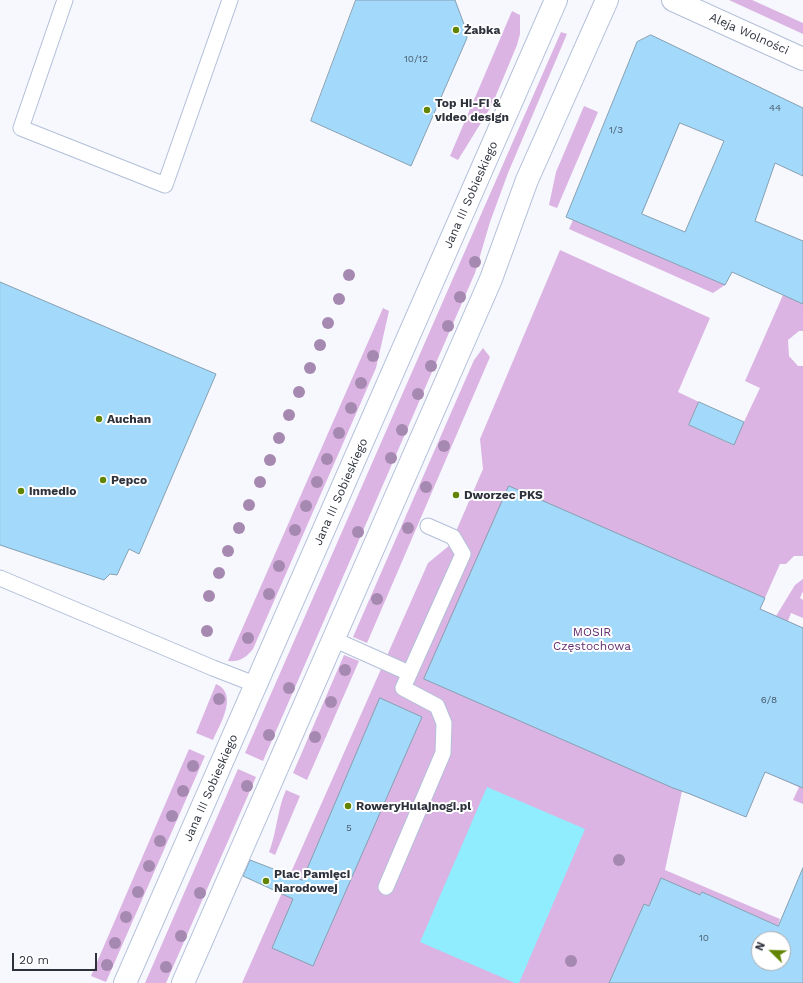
<!DOCTYPE html>
<meta charset="utf-8">
<style>
body{margin:0}
#map{position:relative;width:803px;height:983px;overflow:hidden;background:#f6f8fe;font-family:"Work Sans",sans-serif}
canvas{display:block}
.north{position:absolute;left:751px;top:931px;width:40px;height:40px;box-sizing:border-box;background:#fff;border:1px solid #abadb1;border-radius:50%;rotate:293deg;font-size:11px;font-weight:700;line-height:16px;text-align:center;color:#2e323c}
.north::after{content:'';display:block;margin:auto;width:14px;height:18px;background:#618503;clip-path:polygon(50% 0,100% 100%,50% 72%,0 100%)}
.scale{position:absolute;left:12px;top:953px;width:85px;height:18px;box-sizing:border-box;border:2px solid #2e323c;border-top:0;padding-left:5px;font-size:12px;line-height:14px;white-space:nowrap;color:#2e323c;-webkit-text-stroke:3px #fff;paint-order:stroke}
</style>
<div id="map">
<canvas width="803" height="983"></canvas>
<div class="north">N</div>
<div class="scale">20 m</div>
</div>
<script>
const c = document.querySelector('canvas').getContext('2d');
c.lineJoin = 'round';
function paint(path, color) { c.fillStyle = color; c.fill(path, 'evenodd'); }
function stroke(path, color, width, dash) { c.strokeStyle = color; c.lineWidth = width; c.lineCap = dash ? 'butt' : 'round'; c.setLineDash(dash || []); c.stroke(path); }
function label(font, color, halo, rows, align = 'center') {
  c.font = font + ' "Work Sans",sans-serif'; c.lineWidth = 4; c.setLineDash([]); c.textBaseline = 'middle'; c.strokeStyle = halo; c.fillStyle = color; for (const [text, x, y, turn = 0] of rows) {
    c.save(); c.translate(x, y); c.rotate((+turn || 0) * Math.PI / 180); c.textAlign = isNaN(turn) ? turn : align; if (halo) c.strokeText(text, 0, 0); c.fillText(text, 0, 0); c.restore();
  }
}
paint(new Path2D(`
 M729,0H752L803,23V34Z
 M512,11L520,15V34L517,45L492,105L458,160L450,156Z
 M561,32L567,34L508,173L490,222L475,273L263,761L245,753Z
 M584,106L598,112L557,208L549,205L556,172Z
 M573,220L725,285L713,293L569,229Z
 M560,250L710,318L678,392L699,402L689,425L733,445L760,388L745,381L783,295L803,304V331H799L788,340L789,356L798,366H803V556H794L786,564H780L760,609L776,616L795,585L803,579V591L800,598L803,600V618L791,613L788,621L803,628V804L793,800L799,787L765,772L746,817L682,791L665,870L780,919L778,926L702,892L688,923L644,904L609,983H242L428,563L450,545L483,469L480,439Z
 M383,308L389,311L376,368L253,649C246,658 239,662 228,661Z
 M483,348L490,357L367,643L353,637L474,360Z
 M344,655L359,661L307,780L293,773Z
 M216,684C239,694 220,724 213,740L196,733Z
 M189,749L205,756L106,982L91,976Z
 M238,769L256,777L166,983H145Z
 M286,790L300,796L275,855L269,852C277,832 277,810 286,790Z`), '#dbb4e3');
paint(new Path2D(`
 M487,787L585,829L519,983H515L420,942Z`), '#8fedfd');
const building = new Path2D(`
 M356,0H455L465,27L467,38L411,166L311,121Z
 M651,35L803,108V176L775,163L755,221L803,241V304L732,272L725,285L566,217L637,42ZM680,123L724,141L685,232L642,214Z
 M0,282L216,374L139,554L129,549L117,575L110,574L104,580L0,545Z
 M699,402L744,422L734,445L689,425Z
 M509,486L765,598L760,609L803,628V788L765,772L746,817L690,794L673,788L424,679Z
 M380,698L422,717L313,966L272,948L293,899L243,876L250,860L302,880Z
 M803,868V983H609L644,904L649,906L661,878L700,895L702,892L778,926ZM759,939H783V963H759Z`);
paint(building, '#a3d9fb');
stroke(building, '#86a0b1', 1);
const service = new Path2D(`
 M65,0L21,128L165,185L230,0
 M0,578L213,668L257,685
 M333,639L409,673
 M386,887L443,753L444,723L437,706L403,688L463,554L453,537L428,526`);
const tertiary = new Path2D(`
 M673,0L803,59
 M125,983L556,0
 M183,983L491,279L527,180L607,0`);
stroke(service, '#b3bfd8', 17);
stroke(tertiary, '#b3bfd8', 24);
stroke(service, '#fff', 15);
stroke(tertiary, '#fff', 22);
c.fillStyle = '#a689b0';
for (const [x, y] of [
 [475,262],
 [349,275],
 [460,297],
 [339,299],
 [328,323],
 [448,326],
 [320,345],
 [373,356],
 [431,366],
 [310,368],
 [361,383],
 [299,392],
 [418,394],
 [351,408],
 [289,415],
 [402,430],
 [339,433],
 [279,438],
 [444,446],
 [391,458],
 [327,459],
 [270,460],
 [260,482],
 [317,482],
 [426,487],
 [249,505],
 [306,506],
 [239,528],
 [408,528],
 [295,530],
 [358,532],
 [228,551],
 [279,566],
 [219,573],
 [269,594],
 [209,596],
 [377,599],
 [207,631],
 [248,638],
 [345,670],
 [289,688],
 [219,699],
 [331,702],
 [269,735],
 [315,737],
 [193,766],
 [247,786],
 [183,791],
 [172,816],
 [160,841],
 [619,860],
 [149,866],
 [138,892],
 [200,893],
 [126,917],
 [181,936],
 [115,943],
 [571,961],
 [107,965],
 [166,967]
]) { c.beginPath(); c.arc(x, y, 6, 0, 2 * Math.PI); c.fill(); }
for (const [x, y, r, color] of [
 [456,30,4,"#618503"],
 [427,110,4,"#618503"],
 [99,419,4,"#618503"],
 [103,480,4,"#618503"],
 [21,491,4,"#618503"],
 [456,495,4,"#618503"],
 [348,806,4,"#618503"],
 [266,881,4,"#618503"]
]) { const dot = new Path2D(); dot.arc(x, y, r, 0, 2 * Math.PI); c.fillStyle = color; c.fill(dot); stroke(dot, '#fff', 1.5); }
label('10px', '#4b5c6c', null, [
 ["10/12",416,59],
 ["44",775,108],
 ["1/3",616,130],
 ["6/8",769,700],
 ["5",349,828],
 ["10",704,938]
]);
label('bold 12px', '#2e323c', '#fff', [
 ["Żabka",464,30],
 ["Top Hi-Fi &",435,103],
 ["video design",435,117],
 ["Auchan",107,419],
 ["Pepco",111,480],
 ["inmedio",29,491],
 ["Dworzec PKS",464,495],
 ["RoweryHulajnogi.pl",356,806],
 ["Plac Pamięci",274,874],
 ["Narodowej",274,888]
], 'left');
label('12px', '#2e323c', '#fff', [
 ["Aleja Wolności",749,34,24],
 ["Jana III Sobieskiego",471,195,-66],
 ["Jana III Sobieskiego",341,492,-66],
 ["Jana III Sobieskiego",211,788,-66]
]);
label('12px', '#652e71', '#fff', [
 ["MOSIR",592,632],
 ["Częstochowa",592,646]
]);
</script>
